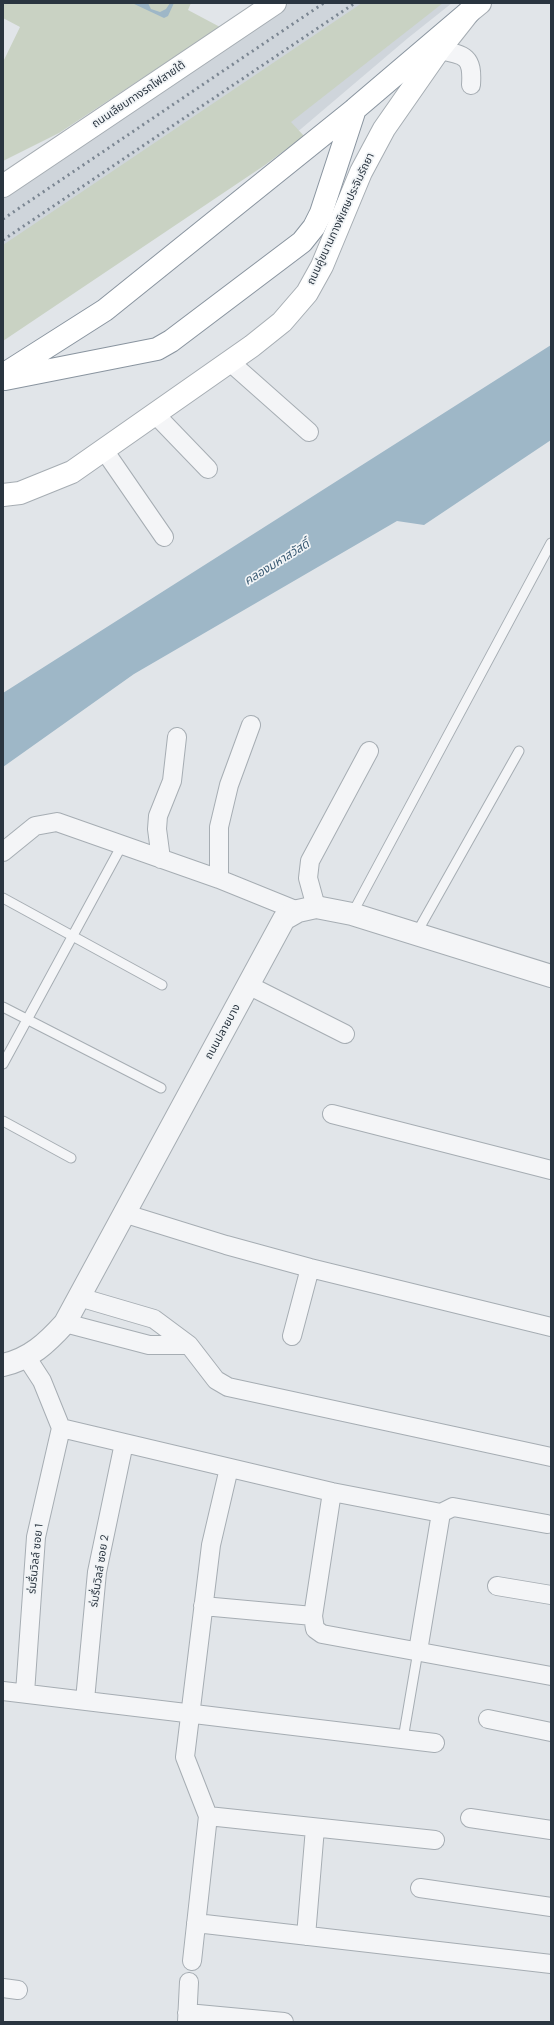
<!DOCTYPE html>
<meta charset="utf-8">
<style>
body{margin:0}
#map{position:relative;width:554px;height:2025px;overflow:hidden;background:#e1e5e9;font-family:"DM Sans",sans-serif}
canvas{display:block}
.frame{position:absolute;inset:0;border:4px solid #2a3540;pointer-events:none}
</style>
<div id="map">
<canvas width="554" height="2025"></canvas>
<div class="frame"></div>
</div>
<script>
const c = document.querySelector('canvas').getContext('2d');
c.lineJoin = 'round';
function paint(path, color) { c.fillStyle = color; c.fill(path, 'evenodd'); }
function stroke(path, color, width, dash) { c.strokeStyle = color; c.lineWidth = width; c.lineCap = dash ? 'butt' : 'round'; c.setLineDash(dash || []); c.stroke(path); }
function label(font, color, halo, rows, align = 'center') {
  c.font = font + ' "DM Sans","Noto Sans Thai",sans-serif'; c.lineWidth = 3.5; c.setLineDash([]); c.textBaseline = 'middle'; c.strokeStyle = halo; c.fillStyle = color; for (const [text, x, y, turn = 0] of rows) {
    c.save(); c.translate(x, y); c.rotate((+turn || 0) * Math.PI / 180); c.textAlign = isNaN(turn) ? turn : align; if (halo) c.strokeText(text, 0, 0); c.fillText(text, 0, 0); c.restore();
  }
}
paint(new Path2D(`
 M289,3H452L408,38L295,134L3,335V197Z`), '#cfd5db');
paint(new Path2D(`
 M3,3H191L188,10L220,27L59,133L3,161V62L20,27L3,18Z
 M362,3H443L291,122L304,136L265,165L3,341V245Z`), '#c9d2c3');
paint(new Path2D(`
 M132,3H148L151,9L160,12L166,9L170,3H174L168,16L164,18Z
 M551,345V440L424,525L397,521L134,674L3,767V693Z`), '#9eb7c7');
const service = new Path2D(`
 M3,898L162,985
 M352,914L551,543
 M416,934L519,751
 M3,1007L161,1088
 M3,1064L122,845
 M3,1121L71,1158
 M403,1739L418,1651`);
const minor = new Path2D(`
 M439,50C465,55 473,56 471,85
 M230,362L309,432
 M155,414L208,469
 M104,450L164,537
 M3,852L35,826L57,822L219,879L298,911
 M161,859L157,829L158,816L172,781L177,737
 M219,879V827L229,785L251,725
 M316,907L308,878L310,861L369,751
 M248,985L345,1034
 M332,1114L551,1170
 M123,1213L226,1245L310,1268L551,1327
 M79,1297L154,1319L189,1345L216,1380L228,1387L551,1457
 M65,1323L149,1345H189
 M292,1336L310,1268
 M27,1358L42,1381L61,1428
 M61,1428L332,1492L441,1513L453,1507L547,1524
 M332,1492L313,1616L315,1629L322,1634L551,1676
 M497,1586L551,1595
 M203,1606L313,1616
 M418,1651L441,1513
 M3,1691L435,1743
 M25,1693L36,1537L61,1428
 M85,1700L97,1572L124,1443
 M488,1719L551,1732
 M208,1816L435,1840
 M470,1818L551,1830
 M420,1888L551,1907
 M196,1923L551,1964
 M306,1936L315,1828
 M192,1961L208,1816L185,1757L211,1545L229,1468
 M3,1988L18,1990
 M187,2013L284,2022
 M187,2022L189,1982`);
const tertiary = new Path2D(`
 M3,1365C30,1359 47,1343 65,1323L284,919L298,911L316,907L352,914L551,976`);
const secondary = new Path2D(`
 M3,186L275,3
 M3,495L20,493L72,472L252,346L282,322L307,293L322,266L361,172L384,129L439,50L469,12L480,3`);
const motorway = new Path2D(`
 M3,375L105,310L355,109L469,12
 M5,379L157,349L171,341L302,242L314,227L321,213L355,109`);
stroke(service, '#a6adb3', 11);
stroke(minor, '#a6adb3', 20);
stroke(tertiary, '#a6adb3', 24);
stroke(secondary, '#a6adb3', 24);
stroke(motorway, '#89949f', 24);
stroke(service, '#f4f5f7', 9);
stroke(minor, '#f4f5f7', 18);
stroke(tertiary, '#f4f5f7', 22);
stroke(secondary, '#fff', 22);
stroke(motorway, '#fff', 22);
stroke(new Path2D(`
 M3,219L324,3
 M3,240L355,3`), '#7b8692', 3, [2, 4]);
label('11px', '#2a3540', '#f1f4f6', [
 ["ถนนเลียบทางรถไฟสายใต้",139,95,-34],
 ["ถนนคู่ขนานทางพิเศษประจิมรัถยา",341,219,-65],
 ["ถนนปลายบาง",223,1032,-61],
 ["ร่มรื่นวิลล์ ซอย 1",36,1559,-84],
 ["ร่มรื่นวิลล์ ซอย 2",100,1571,-81]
]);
label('italic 12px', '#375871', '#f1f4f6', [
 ["คลองมหาสวัสดิ์",277,563,-32]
]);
</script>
